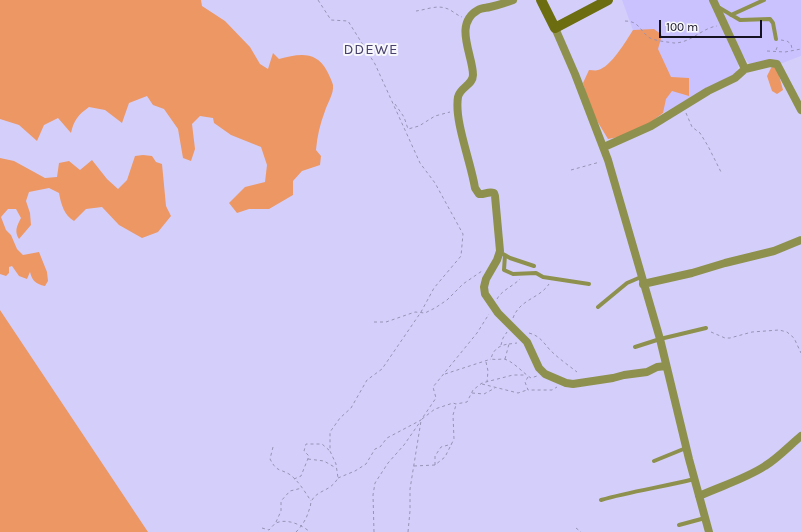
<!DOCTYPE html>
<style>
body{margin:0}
#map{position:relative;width:801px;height:532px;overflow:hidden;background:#d4cffa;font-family:Karla,sans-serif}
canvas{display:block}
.scale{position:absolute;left:659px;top:20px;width:103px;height:18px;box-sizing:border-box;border:2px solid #141123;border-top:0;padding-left:5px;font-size:12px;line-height:14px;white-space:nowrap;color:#141123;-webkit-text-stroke:3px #f6f6fb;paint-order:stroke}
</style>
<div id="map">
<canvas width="801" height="532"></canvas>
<div class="scale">100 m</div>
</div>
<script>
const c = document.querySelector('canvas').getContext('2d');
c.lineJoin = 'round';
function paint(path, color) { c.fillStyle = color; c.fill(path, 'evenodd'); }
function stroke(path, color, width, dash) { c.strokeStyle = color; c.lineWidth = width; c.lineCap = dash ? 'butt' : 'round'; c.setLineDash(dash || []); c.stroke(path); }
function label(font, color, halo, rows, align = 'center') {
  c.font = font + ' Karla,sans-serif'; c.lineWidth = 4; c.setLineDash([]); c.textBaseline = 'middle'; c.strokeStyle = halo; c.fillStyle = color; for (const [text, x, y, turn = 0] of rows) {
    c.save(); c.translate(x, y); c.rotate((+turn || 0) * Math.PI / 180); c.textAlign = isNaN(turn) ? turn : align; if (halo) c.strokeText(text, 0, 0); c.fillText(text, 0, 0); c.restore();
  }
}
paint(new Path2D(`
 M622,0H711L739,64L736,75L663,113Z
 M715,0H801V56L780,64L750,65L739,50Z`), '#cac2ff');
paint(new Path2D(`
 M0,0H201L202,6L225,21L250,47L260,64L268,69L273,53L279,59C298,54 316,50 327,71C329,75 332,81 333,85C334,94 327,104 325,111C320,124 317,137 316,150L321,156L320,165L302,171L293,181V195L269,209H249L237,213L229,203L245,187L265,182L267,165L261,147L231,135L214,123L213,118L200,116L192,124L195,149L191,161L183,158L178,129L164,109L153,105L147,96L129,103L122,123L105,110L89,107C78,115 74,120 71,133L58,118L44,125L37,141L19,125L0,119Z
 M654,29L662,35L658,49L671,77L689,78V96L672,91L666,99L663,113L643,128L624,136L608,139L591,111L583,83L589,70C592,70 596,71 598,70C611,67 626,41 633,30Z
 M772,66L777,68L783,90L777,94L772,91L767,76Z
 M143,155L152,156L156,162L162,164L166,206L171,216L158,232L142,238L119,225L102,207L86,209L74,221C64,215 61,204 59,193L49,188L29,192L26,201L30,213L31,225L19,239C14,231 17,226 21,218L16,209H8L1,217L6,230L11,235L17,249L23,255L39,252L47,272L48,281L45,286C35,284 32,280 30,272L27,279L19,276L12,266L9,267V273L6,276L0,274V158L14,161L45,178L57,177L59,163L69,161L80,170L92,160L107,179L118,189L127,180L135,156Z
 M0,310L148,532H0Z`), '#ec9764');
stroke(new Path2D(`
 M416,11C425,10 436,5 445,8C451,9 456,15 462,17
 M625,21C640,21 640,32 650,38C656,41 668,42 674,43C691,43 702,28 717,26
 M781,40L787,41L791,44L792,49
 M776,50L778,45
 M767,51L785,52L801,49
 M395,104L404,117L408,129L419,126L435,116L450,112
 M686,113L692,127L700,133L708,146L721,172
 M571,170L600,162
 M497,299C502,290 512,287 520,279
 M513,318C520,299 539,299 549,284
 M374,322H386L415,312L425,313L435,308L447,300L463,284L482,271
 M711,332L725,338H730L752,332L779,330L787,332L794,338L801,353
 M529,333C540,336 543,342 550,350C558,358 568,365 577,372
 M509,344L517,343
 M501,345L503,338L507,332
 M505,359L509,344C500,345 493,349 491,359C496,360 500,359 504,359C513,361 523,373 531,378L537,376
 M486,362L488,371L487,382
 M445,374L491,359
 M528,377L525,382L528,390H552L557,387
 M482,384L518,393L527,390
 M472,393L484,394L495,388
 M422,419L435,409L453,403L456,404L467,402L473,390L482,383L513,375H525
 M273,447L270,459C277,472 278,468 289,474C298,480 305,492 311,501
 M308,459L324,461L336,468
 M435,465V456L441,447L452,444
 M414,466L435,465L445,457L454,439L453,415L456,405
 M338,478L355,471L366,464L375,449L380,447L387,438L421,420L436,398L433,387L477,333L489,314
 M294,479L301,476L309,456L304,451L306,444H322L330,451
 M276,522L281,511V501L290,491L302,488
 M262,528L269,530C271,528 274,524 276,523C287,518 302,525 310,532
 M576,528L581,532
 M296,532C302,526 307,518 309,510C311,507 310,503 312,500C319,489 330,492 338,478L336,464L330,451V432L340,418L351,408L367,380L382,369L421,312L434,288L461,256L463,234L435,183L420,163L375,64L348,21L331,20L318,0
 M374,532L373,495L375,483L388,463L404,445L420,422
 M408,532L410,511V489L421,421`), '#9692b5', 1, [3, 3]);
stroke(new Path2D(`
 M718,7L740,20L770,19L773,23L776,39
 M731,15L764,0
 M503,254L510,258L534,266
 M505,255L504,270L513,274L536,273L543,277L589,284
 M598,307L627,283L641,277
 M635,347L660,339L706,328
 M654,461L686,448
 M601,500C632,491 663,487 694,479
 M679,525L705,518`), '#8e914e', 4);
stroke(new Path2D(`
 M513,0C506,3 498,5 490,7C486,8 481,8 478,10C453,24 473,55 473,75C473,85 460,87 458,97C454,121 471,162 475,188L479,194C484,195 488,191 494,193L495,196L500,251L497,260L486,279L484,287L485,294L498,313L527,342L539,368L545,374L566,383L573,384L613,378L624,375L647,372L657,367L666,366
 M713,0L745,69
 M555,28L575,74L608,160L660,339L689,459L709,532
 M604,147L651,126L708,91L735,78L745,69L770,63L777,64L778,66L801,110
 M643,284L692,273L725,263L774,251L801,240
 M699,496C721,486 745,479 765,466C778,458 789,446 801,436`), '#8e914e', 8);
stroke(new Path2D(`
 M541,0L555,28L608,0`), '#6c6d10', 10);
c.letterSpacing = '1px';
label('15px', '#48416d', '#f6f6fb', [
 ["DDEWE",371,50]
]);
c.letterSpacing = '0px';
</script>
